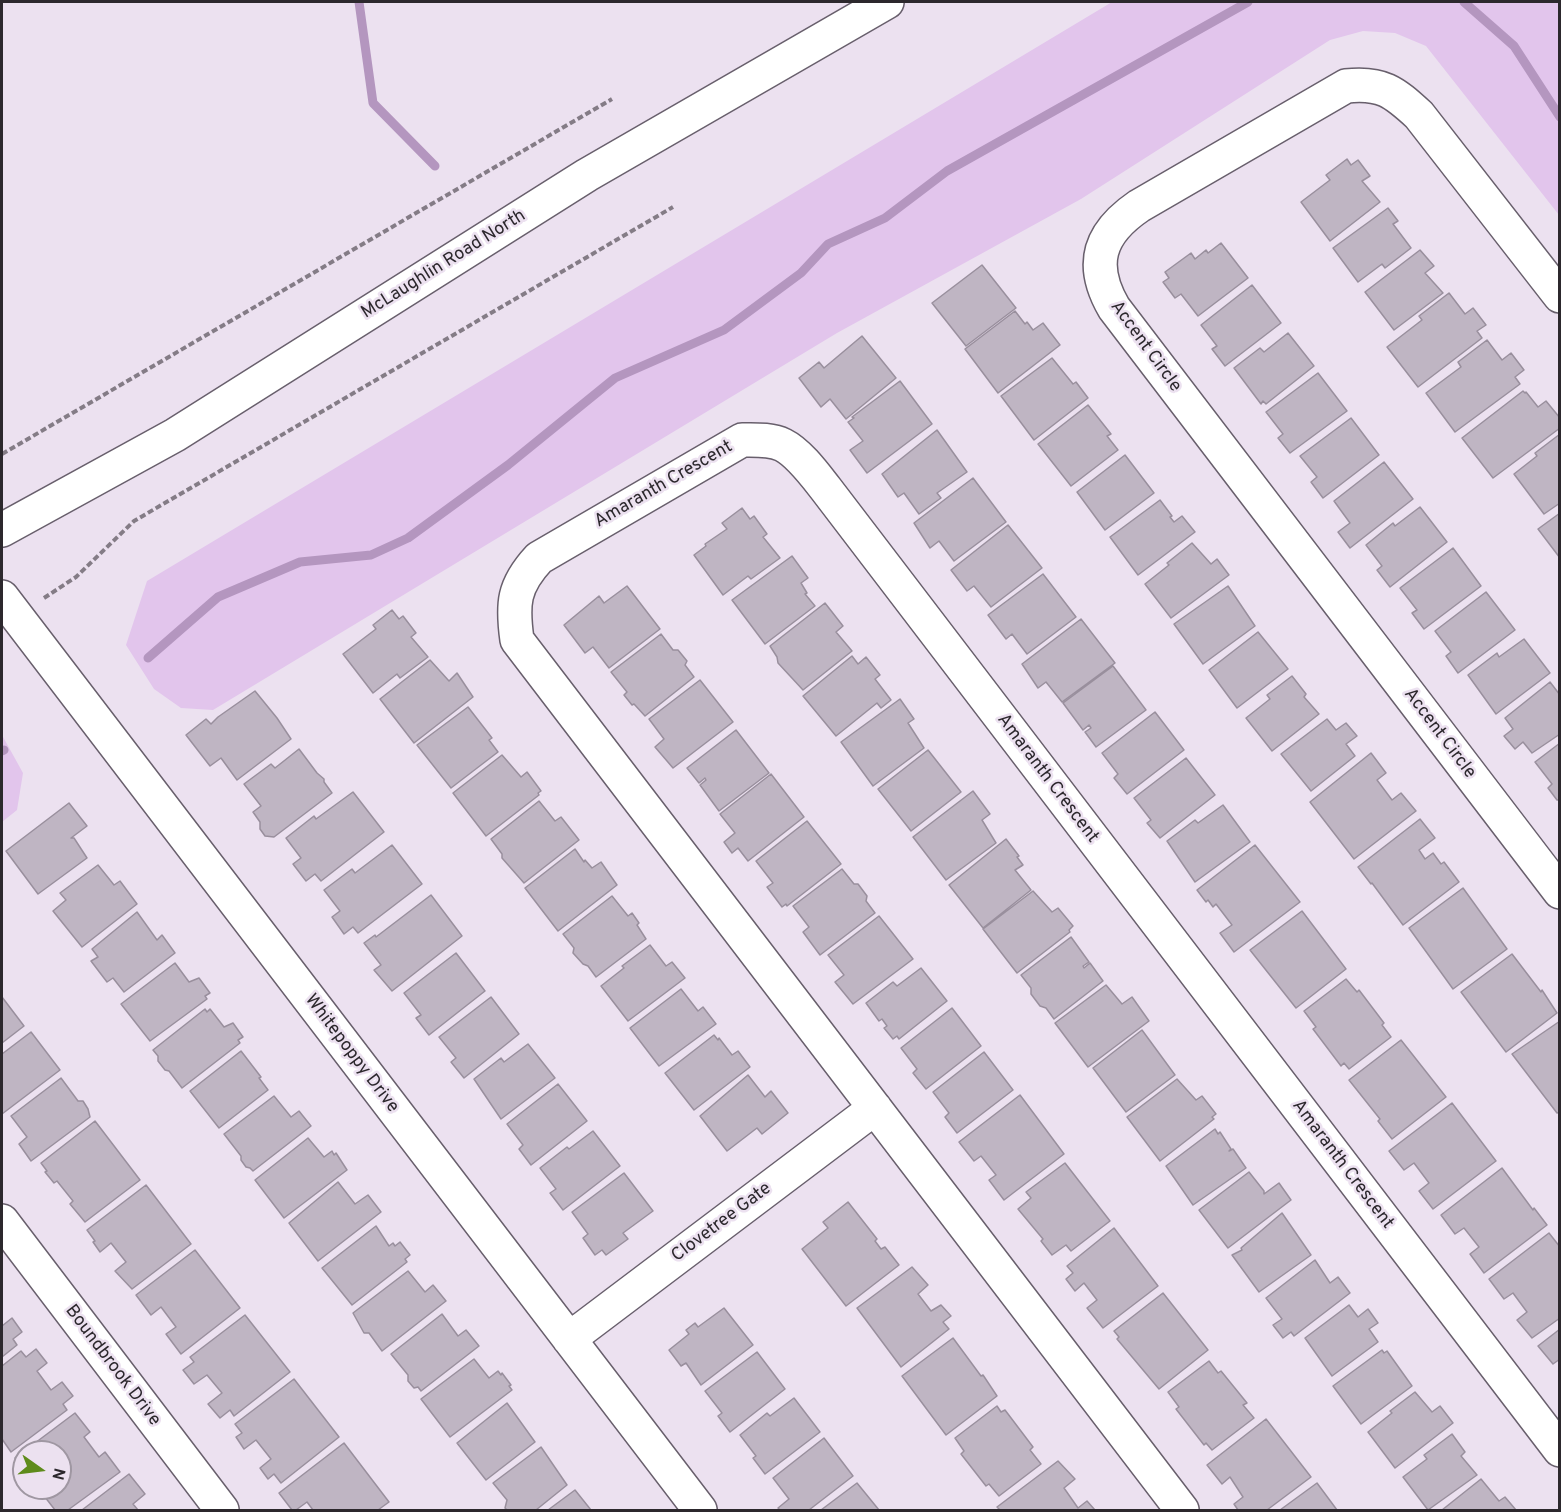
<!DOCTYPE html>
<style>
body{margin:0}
#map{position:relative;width:1561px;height:1512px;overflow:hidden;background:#ece1f0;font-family:Overpass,sans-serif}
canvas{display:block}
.frame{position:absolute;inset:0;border:3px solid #2c282d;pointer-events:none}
.north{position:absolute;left:12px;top:1440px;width:60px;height:60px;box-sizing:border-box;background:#ece1f0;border:2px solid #9f97a2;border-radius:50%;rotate:104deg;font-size:16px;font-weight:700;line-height:24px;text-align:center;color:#2c282d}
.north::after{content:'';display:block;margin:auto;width:21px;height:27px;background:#5e8b1b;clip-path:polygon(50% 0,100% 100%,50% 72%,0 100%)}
</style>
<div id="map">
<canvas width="1561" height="1512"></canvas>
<div class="frame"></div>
<div class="north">N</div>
</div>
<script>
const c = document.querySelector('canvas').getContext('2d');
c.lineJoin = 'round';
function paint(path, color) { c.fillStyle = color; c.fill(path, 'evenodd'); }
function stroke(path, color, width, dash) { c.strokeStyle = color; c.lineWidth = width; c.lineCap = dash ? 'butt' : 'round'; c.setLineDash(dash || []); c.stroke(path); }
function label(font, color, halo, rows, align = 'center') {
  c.font = font + ' Overpass,sans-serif'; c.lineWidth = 5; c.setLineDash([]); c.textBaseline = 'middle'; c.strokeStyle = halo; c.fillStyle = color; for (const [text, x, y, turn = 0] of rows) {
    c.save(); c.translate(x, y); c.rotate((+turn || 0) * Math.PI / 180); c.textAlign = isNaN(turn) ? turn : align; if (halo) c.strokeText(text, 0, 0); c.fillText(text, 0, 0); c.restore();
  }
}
paint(new Path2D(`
 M1112,2H1559V215L1426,46L1395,33L1363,31L1330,40L1081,199L837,333L213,710L181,708L154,689L126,645L147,581Z
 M2,735L23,773L17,810L2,822Z`), '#e2c5ec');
stroke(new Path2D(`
 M359,2L373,103L435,166
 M1464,2L1514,46L1560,117
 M148,658L218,597L300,562L371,555L408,538L508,465L615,378L724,330L801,273L828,244L885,218L947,171L1248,2
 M2,751L4,750`), '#b496bf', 9);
const building = new Path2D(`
 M1347,159L1351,165L1358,160L1370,176L1362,181L1380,202L1330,241L1301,202L1330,180L1326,175Z
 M1388,208L1398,221L1393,224L1411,248L1385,268L1382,264L1358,282L1333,248Z
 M1221,243L1248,278L1198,316L1181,294L1175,298L1163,282L1169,278L1165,272L1191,253L1195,259L1206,250L1208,253Z
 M1420,250L1434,266L1425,273L1443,293L1394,330L1365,292Z
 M982,265L1016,308L966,346L932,303Z
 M1252,285L1281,323L1225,366L1212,349L1217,346L1201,325Z
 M1449,293L1465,314L1473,308L1486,325L1477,331L1482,338L1418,387L1387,347L1422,320L1419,316Z
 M1015,311L1025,324L1027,322L1033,330L1043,323L1060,345L998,393L965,349Z
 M1288,333L1314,366L1266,404L1263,401L1261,404L1234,368L1260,348L1264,352Z
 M862,336L896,378L846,419L830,399L821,407L799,378L819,362L824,368Z
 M1487,340L1502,360L1511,353L1524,370L1515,377L1520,384L1455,432L1426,393L1461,367L1458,362Z
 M1052,358L1073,384L1076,382L1088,398L1034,440L1001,396Z
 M1318,373L1347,411L1290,453L1278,438L1283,434L1266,412Z
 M900,381L932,424L867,473L850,450L863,441L848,422L854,418L852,417Z
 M1523,391L1525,393L1526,392L1538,407L1546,401L1560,418V428L1493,478L1462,438Z
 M1088,405L1111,434L1107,436L1118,450L1071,486L1038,444Z
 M1351,418L1379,455L1323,498L1311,482L1317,477L1300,456Z
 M937,430L967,472L937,493L941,498L919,514L904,493L898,497L882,474Z
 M1560,434V503L1544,514L1514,474L1537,456L1535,453Z
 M1125,455L1154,493L1105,530L1077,492Z
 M1384,462L1413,499L1350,548L1338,532L1350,523L1334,501Z
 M973,478L1006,522L954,561L939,541L930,548L914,523Z
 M1160,500L1172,516L1170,517L1174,522L1182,516L1195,532L1138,575L1110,537Z
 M1420,507L1447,542L1390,587L1377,570L1382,566L1366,545L1393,523L1395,526Z
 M742,508L750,519L754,516L767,534L763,537L780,558L751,579L748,576L723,595L694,555L706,546L705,544L727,529L722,523Z
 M1560,513V558L1538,529Z
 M1008,525L1042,568L991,607L974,586L967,591L951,570Z
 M1192,543L1211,564L1217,559L1229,575L1171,618L1145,584L1169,565L1167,563Z
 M1453,548L1481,586L1424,629L1412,613L1417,610L1400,588Z
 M792,556L808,578L801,583L807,593L805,594L815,606L765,644L732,600Z
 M1043,574L1076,617L1027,654L1012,634L1006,639L988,615Z
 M627,586L660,629L609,668L593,647L585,653L564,625L599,596L604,603Z
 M1228,586L1255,626L1203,664L1174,624Z
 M1486,592L1515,630L1458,673L1446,656L1451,652L1435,631Z
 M825,603L843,626L836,632L852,651L803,690L778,663L777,657L770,646Z
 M392,610L399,619L403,616L416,633L411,637L428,657L400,678L397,674L373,693L343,654L376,629L373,625Z
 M1081,619L1115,663L1062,702L1046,682L1038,688L1022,664Z
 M1258,632L1288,669L1237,708L1209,670Z
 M661,634L673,650H678L687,661L685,665L694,677L645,716L634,704L632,705L624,695L627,692L611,672Z
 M1524,639L1550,673L1496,714L1468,675L1497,653L1499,657Z
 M852,656L858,664L866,657L880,675L875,679L891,700L881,708L877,703L836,736L803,696Z
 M430,660L449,681L457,673L473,697L414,743L380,699Z
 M1113,666L1146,710L1096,747L1085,732L1091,728L1089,725L1083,730L1063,703Z
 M1292,676L1306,694L1304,697L1319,714L1272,751L1246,718L1270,699L1267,695Z
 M700,680L733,722L673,768L655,747L664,739L649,719Z
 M1550,682L1560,695V734L1532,753L1523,742L1515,749L1504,736L1513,729L1505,718Z
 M255,691L277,718L291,739L237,780L221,758L210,766L186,735L206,719L211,724L218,717Z
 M900,699L914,719L908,723L924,748L873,786L841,742Z
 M468,707L492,738L489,740L498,752L451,788L417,745Z
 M1155,712L1184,750L1127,794L1114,778L1118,774L1102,753Z
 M1327,719L1336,730L1346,723L1357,736L1346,744L1355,756L1311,791L1281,754Z
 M736,730L769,773L719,811L700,785L706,780L705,778L699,783L687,768Z
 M1560,743V800H1557L1548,788L1552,784L1535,762Z
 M299,749L317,773L324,779V782L332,793L274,837L265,836L260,829V822L253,812L261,806L244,784L271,764L275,768Z
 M928,750L961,792L911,831L878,789Z
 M1371,753L1386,773L1377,780L1392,800L1401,793L1416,811L1354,859L1310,802Z
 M502,755L521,777L527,772L541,791L538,793L539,795L486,836L453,793Z
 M1186,758L1215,795L1160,838L1147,823L1151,820L1134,798Z
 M771,774L804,817L748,861L738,848L732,853L724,842L735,833L720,814Z
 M973,791L990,814L982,820L996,843L946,880L913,837Z
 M353,792L384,832L321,881L315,874L306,881L293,864L301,858L286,838L314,816L316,819Z
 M539,801L555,821L561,817L579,840L524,883L502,858V854L491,839Z
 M69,803L87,826L71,838H74L87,858L38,894L6,851Z
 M1223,805L1250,842L1195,882L1167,841L1195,820L1198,823Z
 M1420,819L1435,838L1419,850L1425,859L1433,853L1441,864L1444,862L1459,882L1403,925L1372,883L1371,884L1358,867Z
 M807,821L841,864L787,906L786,904L782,907L767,887L773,883L756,861Z
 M1006,839L1019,856L1017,857L1023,865L1015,870L1031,890L983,928L949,885Z
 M392,845L422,884L358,933L353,927L344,934L332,917L340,911L324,890L352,869L355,873Z
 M1255,845L1300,902L1234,952L1220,933L1232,925L1216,904L1213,907L1208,900L1206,902L1197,890Z
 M575,849L584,862L585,860L592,868L601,862L617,885L558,931L525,888Z
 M98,865L114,885L120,881L137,904L82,947L53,911L66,900L60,893Z
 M842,869L854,884H858L867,896L866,901L875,913L820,955L803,932L809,927L793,906Z
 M1463,888L1507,949L1453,989L1409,928Z
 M1033,891L1052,912L1058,908L1073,926L1069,930L1070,932L1017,973L983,929Z
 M431,895L462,936L392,991L374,970L381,965L364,943L375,935L376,937Z
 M612,896L628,916L632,913L639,923L637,925L646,939L596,977L588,966L583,964L573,953L574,948L563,934Z
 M1302,911L1346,969L1296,1008L1250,950Z
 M137,912L157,940L162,935L175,953L124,992L113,978L107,982L91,961L98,957L92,949Z
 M879,916L913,959L853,1004L835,982L844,975L828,955Z
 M1071,937L1089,962L1083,966L1084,968L1090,963L1103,981L1054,1019L1046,1008L1040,1006L1031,994V988L1021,975Z
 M650,945L666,966L672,962L685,978L628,1021L601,986L624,968L622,966Z
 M456,953L485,991L429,1035L416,1018L421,1015L404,993Z
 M1512,954L1541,992L1542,990L1557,1013L1506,1052L1461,992Z
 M175,963L189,982L199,978L210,993L205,996L207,999L150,1041L121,1004Z
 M921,968L947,1001L899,1039L897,1036L893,1039L884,1028L887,1026L882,1019L879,1021L866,1003L893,982L897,986Z
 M1346,979L1357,992L1359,990L1384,1023L1382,1025L1391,1037L1349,1069L1344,1063L1341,1066L1313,1029L1316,1027L1304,1011Z
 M1106,985L1122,1004L1132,997L1149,1021L1088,1067L1055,1023Z
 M681,989L698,1011L703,1007L716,1024L659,1066L630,1028Z
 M2,997L24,1026L2,1043Z
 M491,997L519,1034L464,1078L451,1062L456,1058L439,1037Z
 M952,1008L981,1046L926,1089L913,1073L917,1069L901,1048Z
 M205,1009L207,1012L210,1009L224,1027L233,1023L243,1037L238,1040L240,1043L182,1088L169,1071L165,1070L158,1061V1056L153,1050Z
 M1560,1021V1112L1557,1113L1512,1054Z
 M1142,1030L1175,1075L1126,1112L1093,1068Z
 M31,1032L60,1070L2,1114V1054Z
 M714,1035L718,1040L719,1038L732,1055L738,1051L750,1067L694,1110L665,1073Z
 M1401,1040L1446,1097L1392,1139L1378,1121L1380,1119L1349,1080Z
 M528,1044L555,1078L501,1119L474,1079L501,1058L504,1062Z
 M241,1051L261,1077L259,1078L268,1090L219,1128L190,1091Z
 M984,1052L1013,1090L957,1133L945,1117L949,1113L933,1092Z
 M748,1075L765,1097L771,1091L788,1113L762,1134L757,1128L727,1151L700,1116Z
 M61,1078L78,1101H83L88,1109L90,1117L31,1161L19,1144L27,1137L11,1116Z
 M1177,1079L1196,1100L1202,1096L1216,1114L1212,1117L1214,1119L1160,1161L1127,1117Z
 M558,1084L587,1121L531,1165L519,1149L523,1145L507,1124Z
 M1020,1095L1064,1154L1004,1200L989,1180L996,1175L981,1156L974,1161L959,1142Z
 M274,1096L291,1117L299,1111L311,1126L253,1171L250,1168L246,1167L241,1160V1156L224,1134Z
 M1452,1103L1496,1161L1433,1209L1419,1191L1429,1183L1414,1163L1404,1170L1389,1151Z
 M95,1121L140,1180L85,1222L70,1204L73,1201L57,1181L54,1183L45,1172L47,1171L41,1163Z
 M1215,1129L1218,1134L1220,1132L1231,1149L1229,1151L1233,1149L1246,1168L1193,1205L1166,1166Z
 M593,1131L620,1166L563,1210L550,1193L556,1189L540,1168L567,1147L569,1149Z
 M308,1138L324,1157L332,1151L334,1155L336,1153L347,1170L284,1218L255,1180Z
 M1065,1163L1110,1221L1071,1251L1066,1245L1052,1255L1041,1241L1043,1239L1018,1209L1031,1198L1026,1192Z
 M1502,1168L1533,1210L1534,1208L1547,1225L1484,1273L1470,1254L1479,1247L1464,1228L1455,1234L1441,1215Z
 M1249,1172L1264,1191V1194L1279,1183L1291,1200L1228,1248L1199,1210Z
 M624,1173L653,1211L623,1233L628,1239L606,1255L602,1250L595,1255L583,1238L588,1234L572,1212Z
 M338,1182L355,1204L368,1195L381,1212L318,1261L289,1223Z
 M146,1185L191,1244L132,1289L115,1271L126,1262L111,1243L100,1252L93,1242L95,1241L87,1230Z
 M848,1202L877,1239L875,1241L881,1249L885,1247L899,1265L846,1306L802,1249L828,1228L823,1222Z
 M1282,1213L1311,1255L1259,1292L1232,1255L1242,1250L1241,1248Z
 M376,1226L389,1246L393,1243L395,1246L400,1242L410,1255L405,1259L407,1262L352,1305L322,1268Z
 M1114,1228L1158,1286L1103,1328L1087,1308L1097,1300L1084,1283L1075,1291L1066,1279L1073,1273L1067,1266Z
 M1549,1233L1560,1247V1318L1532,1338L1517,1320L1527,1312L1513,1293L1504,1299L1489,1279Z
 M195,1250L240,1308L181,1354L166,1334L176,1327L161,1307L151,1315L136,1295Z
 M1315,1260L1330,1283L1338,1277L1350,1293L1294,1336L1291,1332L1283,1338L1273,1325L1282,1319L1266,1298Z
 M912,1267L928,1285L918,1294L931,1311L941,1305L951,1316L943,1322L949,1329L901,1367L857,1308Z
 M408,1271L425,1292L433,1285L446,1301L382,1351L369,1333H364L353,1313Z
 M1163,1293L1208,1350L1159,1389L1117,1339L1119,1337L1114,1331Z
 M1349,1305L1358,1317L1368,1309L1378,1323L1369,1329L1378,1342L1332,1376L1305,1338Z
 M724,1308L753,1345L701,1385L686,1363L681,1366L669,1350L689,1334L686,1330L695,1323L698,1327Z
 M442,1314L458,1336L466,1330L479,1346L421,1391L418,1387L414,1388L408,1381V1375L391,1354Z
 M245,1315L290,1372L234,1416L230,1410L220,1418L208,1404L222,1393L207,1375L194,1384L183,1370L194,1362L190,1357Z
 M12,1318L22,1332L13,1339L17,1345L2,1357V1326Z
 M1560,1329V1359L1553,1364L1538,1346Z
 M953,1338L981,1376L983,1375L997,1396L946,1435L902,1376Z
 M36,1349L47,1363L37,1371L51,1390L62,1382L73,1396L63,1404L67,1410L11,1452L2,1439V1366L21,1351L26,1357Z
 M1382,1350L1384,1353L1387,1351L1412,1386L1361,1424L1333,1386Z
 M757,1352L785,1389L730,1432L718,1416L722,1413L705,1391Z
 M474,1359L489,1378L498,1371L501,1375L502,1373L511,1385L509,1386L512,1390L450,1437L421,1399Z
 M1209,1361L1218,1373L1221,1371L1247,1403L1243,1405L1254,1418L1212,1450L1206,1443L1204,1445L1176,1409L1179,1407L1168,1392Z
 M294,1379L339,1437L281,1483L274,1474L268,1479L260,1468L271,1459L256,1440L244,1449L236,1437L242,1433L235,1424Z
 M1415,1392L1432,1412L1440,1406L1453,1423L1395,1468L1368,1432L1392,1413L1390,1411Z
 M794,1398L820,1432L765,1474L753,1458L756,1456L740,1435L767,1413L770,1416Z
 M507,1403L535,1442L486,1480L457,1443Z
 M997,1406L1001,1412L1005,1410L1033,1447L1030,1450L1041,1464L999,1496L989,1484L986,1486L961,1454L964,1451L955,1438Z
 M75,1413L90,1432L84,1437L99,1457L105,1452L120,1472L68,1510H55L38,1488H60V1452H24V1469L15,1458Z
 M1266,1419L1311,1477L1267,1510H1238L1234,1504L1243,1497L1230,1477L1222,1484L1207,1465Z
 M1452,1434L1465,1452L1461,1456L1477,1475L1428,1510L1403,1477L1427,1459L1424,1455Z
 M824,1438L853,1476L809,1510H780L778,1508L789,1499L773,1478Z
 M344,1443L389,1502L378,1510H313L307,1502L296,1510H292L279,1493Z
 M541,1447L567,1485L536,1510H507L505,1508L507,1500L493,1483Z
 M1058,1461L1075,1479L1064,1488L1078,1508L1087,1501L1095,1510H1000L997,1507Z
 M129,1474L145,1494L133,1504L138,1510H82Z
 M1481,1479L1499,1501L1505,1497L1516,1510H1442Z
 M857,1483L879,1510H821Z
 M1317,1483L1337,1510H1280Z
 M575,1490L591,1510H548Z`);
paint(building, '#bfb5c3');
stroke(building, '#998f9d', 1.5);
const minor = new Path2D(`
 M1560,296L1419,115C1394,92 1382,82 1346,86L1139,206C1098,234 1089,265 1114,308L1560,892
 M2,597L700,1510
 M2,1221L222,1510
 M569,1339L875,1108
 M1182,1510L517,640C512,604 513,586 539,558L742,440C755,440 771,439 783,445C799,453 815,475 826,489L1560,1450`);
const secondary = new Path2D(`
 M2,530L175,435L587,175L887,2`);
stroke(minor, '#685f6c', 36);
stroke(secondary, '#685f6c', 36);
stroke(new Path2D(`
 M2,454L612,99
 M44,598L76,577L134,521L673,207`), '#847c86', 4, [6, 3]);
stroke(minor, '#fff', 33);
stroke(secondary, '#fff', 33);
label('18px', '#2c282d', '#ece1f0', [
 ["McLaughlin Road North",444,265,-32],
 ["Accent Circle",1145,347,54],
 ["Amaranth Crescent",664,485,-30],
 ["Accent Circle",1439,734,53],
 ["Amaranth Crescent",1047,779,53],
 ["Whitepoppy Drive",351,1054,53],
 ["Amaranth Crescent",1342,1165,53],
 ["Clovetree Gate",722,1223,-37],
 ["Boundbrook Drive",112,1366,53]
]);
</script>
